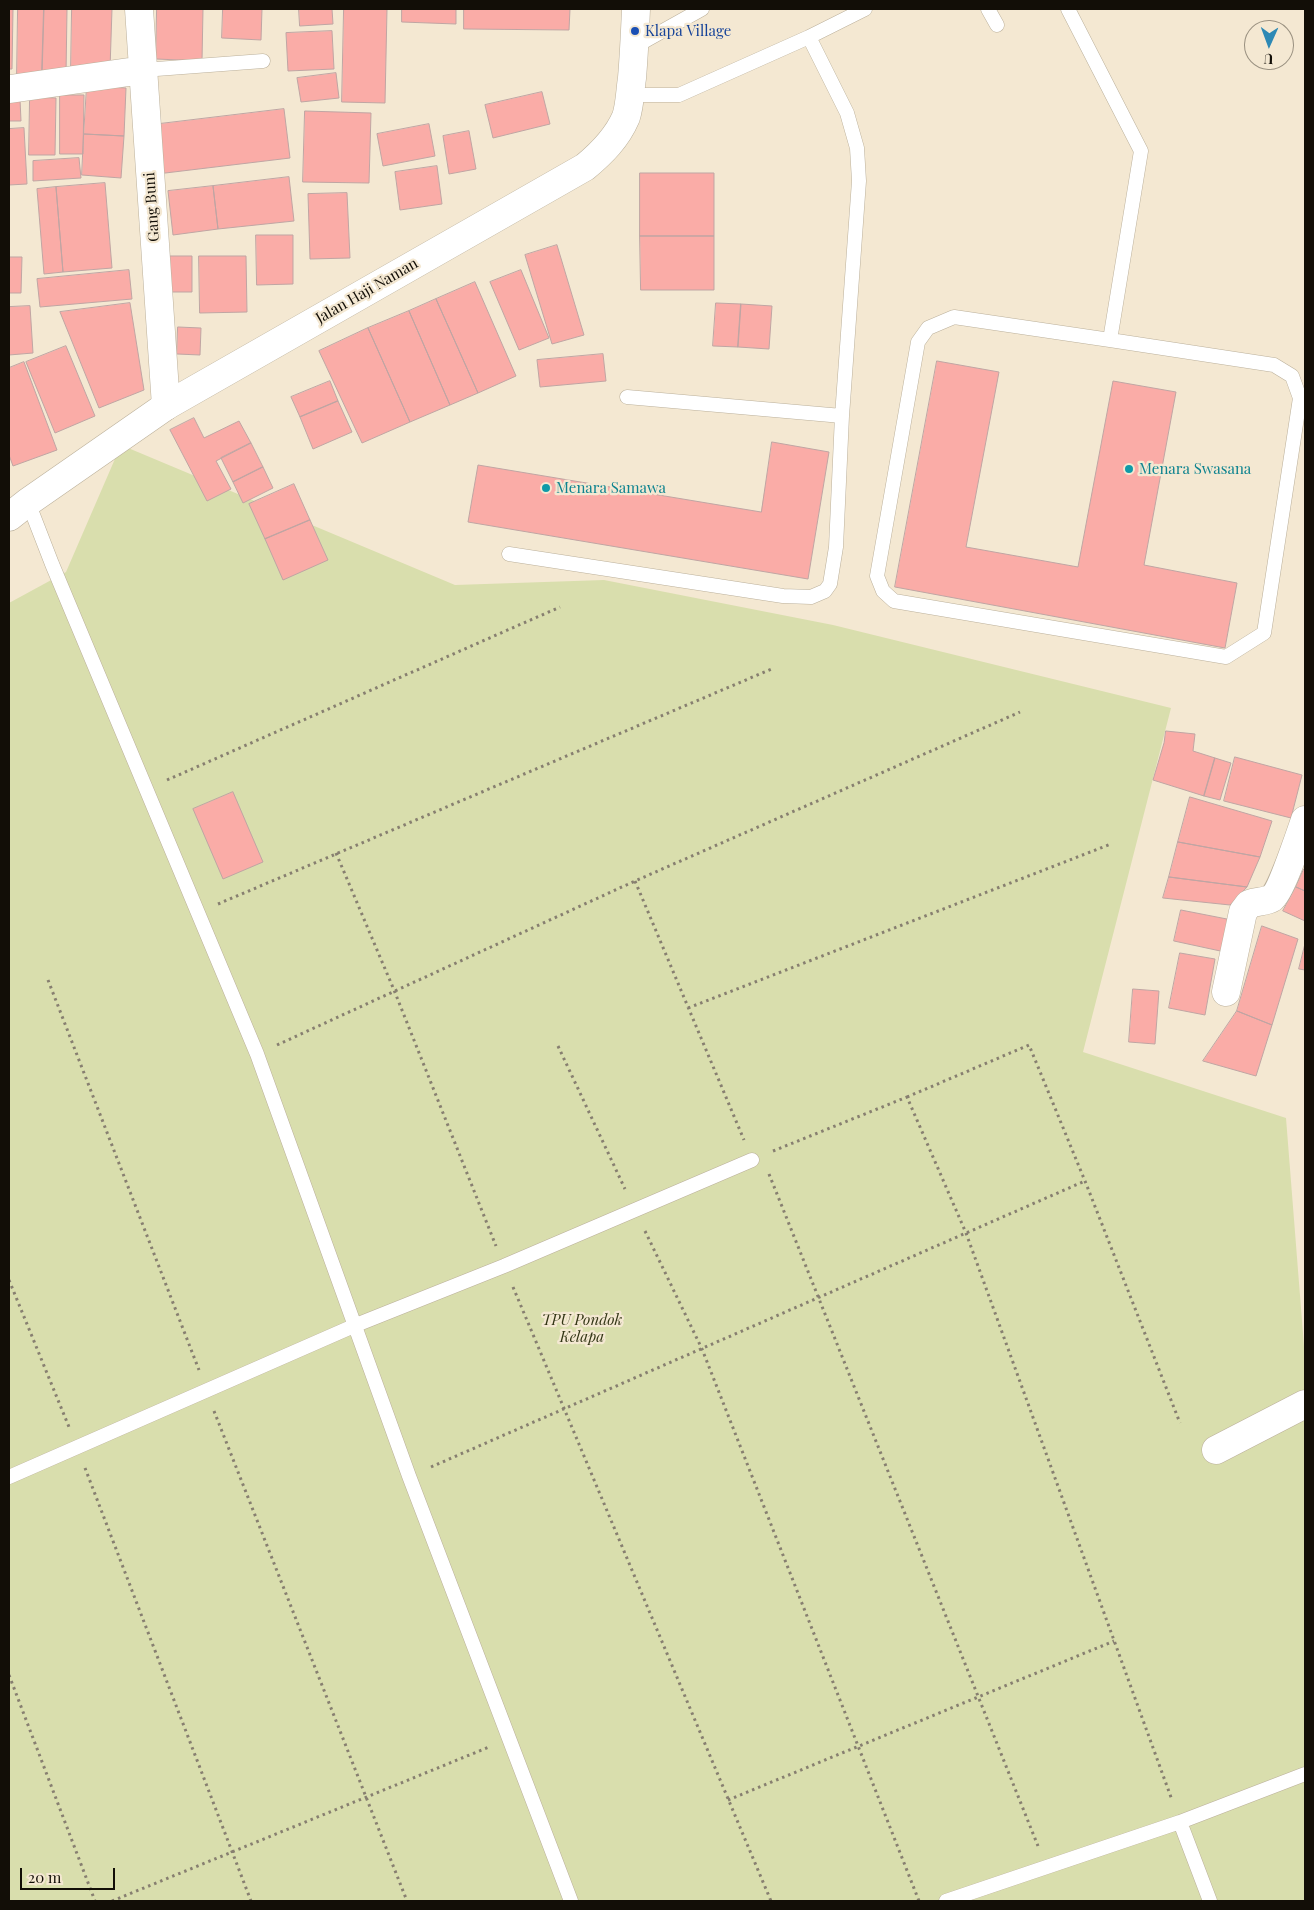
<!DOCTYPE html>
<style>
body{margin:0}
#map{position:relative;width:1314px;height:1910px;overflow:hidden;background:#f4e8d2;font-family:"Playfair Display",serif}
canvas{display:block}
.frame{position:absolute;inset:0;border:10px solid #120e07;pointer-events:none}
.north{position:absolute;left:1244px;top:20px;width:50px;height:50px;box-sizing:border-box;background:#f4e8d2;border:1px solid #9a9181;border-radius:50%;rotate:182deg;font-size:14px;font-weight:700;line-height:20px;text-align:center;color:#120e07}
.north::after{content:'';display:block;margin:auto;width:18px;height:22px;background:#2d89b5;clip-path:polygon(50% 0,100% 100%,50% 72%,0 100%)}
.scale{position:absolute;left:20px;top:1868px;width:95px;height:22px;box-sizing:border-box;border:2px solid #120e07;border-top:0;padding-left:6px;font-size:15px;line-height:18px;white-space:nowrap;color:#120e07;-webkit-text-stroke:4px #f4e8d2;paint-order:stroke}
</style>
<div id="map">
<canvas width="1314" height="1910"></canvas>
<div class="frame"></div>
<div class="north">U</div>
<div class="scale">20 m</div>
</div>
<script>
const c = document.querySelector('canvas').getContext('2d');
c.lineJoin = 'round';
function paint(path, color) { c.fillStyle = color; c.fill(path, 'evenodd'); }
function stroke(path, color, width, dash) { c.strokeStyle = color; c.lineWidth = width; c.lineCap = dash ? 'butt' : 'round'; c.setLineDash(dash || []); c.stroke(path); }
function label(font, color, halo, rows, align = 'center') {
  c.font = font + ' "Playfair Display",serif'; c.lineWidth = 4.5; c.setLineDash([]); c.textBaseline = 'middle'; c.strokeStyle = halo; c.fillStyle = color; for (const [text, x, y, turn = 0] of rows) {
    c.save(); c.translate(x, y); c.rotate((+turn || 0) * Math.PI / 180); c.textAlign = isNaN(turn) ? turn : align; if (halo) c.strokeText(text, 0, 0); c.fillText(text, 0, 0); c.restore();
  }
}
paint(new Path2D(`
 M121,445L455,585L604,580L833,625L1171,708L1083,1052L1286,1118L1305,1359V1901H9V603L66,572Z`), '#d9dead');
const building = new Path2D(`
 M9,9H13L12,69H9Z
 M18,9H44L42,75H17Z
 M44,9H67L66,75H42Z
 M72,9H112L110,69L71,68Z
 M157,9H203L202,61L156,59Z
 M223,9H262L261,40L222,38Z
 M299,9H332L333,24L300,26Z
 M344,9H387L385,103L342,102Z
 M402,9H456V24L402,22Z
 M464,9H570L569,30L464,29Z
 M332,31L334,69L288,71L286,33Z
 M336,73L339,98L301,102L297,78Z
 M87,86L126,88L124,136L84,134Z
 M542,92L550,124L493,138L485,105Z
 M60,95H84L83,154H60Z
 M30,97L56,98L55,155H29Z
 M20,99L21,121H9V100Z
 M284,109L290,158L157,174L151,125Z
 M305,111L371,113L369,183L303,182Z
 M429,124L435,156L383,166L377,134Z
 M24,128L27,184L9,185V129Z
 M469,131L476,169L449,174L443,136Z
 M84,134L124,136L121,178L82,175Z
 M79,158L81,178L33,181V161Z
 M437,166L442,204L400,210L395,172Z
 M640,173H714V236H640Z
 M289,177L294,221L218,229L213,186Z
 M105,183L112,268L63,272L56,187Z
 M213,186L218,229L173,235L168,191Z
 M56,187L63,272L44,274L37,189Z
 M347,193L350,258L310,259L308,194Z
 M256,235H293V284L257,285Z
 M640,236H714V290H641Z
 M557,245L584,335L552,344L525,255Z
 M164,256H192V292H165Z
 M199,256H246L247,312L200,313Z
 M9,257H22L21,293H9Z
 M129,270L132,299L40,307L37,279Z
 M521,270L549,338L519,350L490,282Z
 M475,282L516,376L478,393L436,299Z
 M436,299L478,393L450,405L409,311Z
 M130,303L144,390L99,408L60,312Z
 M716,303L741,304L738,347L713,346Z
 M741,304L772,306L769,349L738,347Z
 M30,306L33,353L9,355V307Z
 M409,311L450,405L410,422L368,328Z
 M178,327L201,328L200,355L177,354Z
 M368,328L410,422L362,443L319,351Z
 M66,346L95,416L55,433L26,362Z
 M603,354L606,381L540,387L537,360Z
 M937,361L999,372L966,547L1078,567L1113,381L1176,392L1144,565L1237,583L1225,648L895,587Z
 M24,362L57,450L13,466L9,455V368Z
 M330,381L338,401L300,417L291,397Z
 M338,401L352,432L313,449L300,417Z
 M194,418L204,438L239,421L251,443L216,461L231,489L207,501L170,430Z
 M772,442L829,452L808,579L468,522L478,465L761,512Z
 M251,443L263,467L233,482L221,458Z
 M263,467L273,488L243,503L233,482Z
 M294,484L310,520L265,539L249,504Z
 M310,520L328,560L283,580L265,539Z
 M1166,731L1195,734L1193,751L1215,758L1204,796L1153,780L1164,743Z
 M1235,757L1302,775L1291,818L1224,801Z
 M1215,758L1231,763L1220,800L1204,796Z
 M233,792L263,862L223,879L193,809Z
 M1190,797L1272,821L1260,857L1178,842Z
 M1178,842L1260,857L1247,887L1169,877Z
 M1304,869H1305V891L1296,887Z
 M1169,877L1247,887L1230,905L1163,898Z
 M1296,887L1305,891V921L1283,911Z
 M1181,910L1232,920L1225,952L1174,941Z
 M1262,926L1298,939L1272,1025L1237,1011Z
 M1305,944V970L1299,969Z
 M1180,953L1215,959L1205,1015L1169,1008Z
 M1133,989L1159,991L1155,1044L1129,1042Z
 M1237,1011L1272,1025L1256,1076L1203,1061Z`);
paint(building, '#faaca7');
stroke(building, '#bfa5a3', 1);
const service = new Path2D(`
 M988,9L997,25
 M1068,9L1141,151L1110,340L1274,365L1292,376L1300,398L1264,633L1226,657L894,601L883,591L877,576L918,342L928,328L954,317L1110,340
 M634,47L702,9
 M143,70L263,61
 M630,95H679L809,37L865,9
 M627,397L842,416L859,181L857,148L847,113L809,37
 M28,502L52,564L257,1054L409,1476L571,1901
 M509,554L783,596L811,597L825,591L830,584L836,547L842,416
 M9,1477L356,1325L504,1266L752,1160
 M1180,1822L1210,1901
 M946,1901L1180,1822L1305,1774`);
const minor = new Path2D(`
 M139,9L166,406
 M10,89L143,70
 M1226,992L1243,912L1249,904C1256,901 1266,902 1272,898C1281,892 1300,834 1305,820
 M1216,1450L1305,1404`);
const tertiary = new Path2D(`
 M9,517L28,502L166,406L585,167C602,153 617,138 626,117C630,105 630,91 632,78C634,55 635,32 636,9`);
stroke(service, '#bbb09b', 15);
stroke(minor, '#bbb09b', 29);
stroke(tertiary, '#bbb09b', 29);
stroke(new Path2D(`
 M167,780L560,607
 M336,853L394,990L496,1246
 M635,881L744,1140
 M218,904L774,668
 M48,980L199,1370
 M688,1008L1111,844
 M277,1045L635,881L1020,712
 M558,1046L625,1189
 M907,1097L1029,1045L1085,1181L1180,1423
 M773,1151L907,1097L966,1233L1172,1800
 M769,1174L1038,1846
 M645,1231L702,1349L919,1901
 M9,1280L69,1427
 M513,1287L771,1901
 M214,1411L407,1901
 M431,1467L1085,1181
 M85,1468L251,1901
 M9,1675L95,1901
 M728,1800L1114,1641
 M112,1901L489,1747`), '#877f70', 3, [2.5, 4]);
stroke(service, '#fff', 14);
stroke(minor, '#fff', 28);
stroke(tertiary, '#fff', 28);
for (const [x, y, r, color] of [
 [635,31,5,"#1a4fb4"],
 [1129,469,5,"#0f9aa8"],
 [546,488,5,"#0f9aa8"]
]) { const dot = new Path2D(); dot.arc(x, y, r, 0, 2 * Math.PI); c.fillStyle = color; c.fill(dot); stroke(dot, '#f4e8d2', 2); }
label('15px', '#164399', '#f4e8d2', [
 ["Klapa Village",645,31]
], 'left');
label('15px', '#120e07', '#f4e8d2', [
 ["Gang Buni",152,207,-94],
 ["Jalan Haji Naman",367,291,-30]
]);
label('15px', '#0d838f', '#f4e8d2', [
 ["Menara Swasana",1139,469],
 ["Menara Samawa",556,488]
], 'left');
label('italic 15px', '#323515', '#f4e8d2', [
 ["TPU Pondok",582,1320],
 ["Kelapa",582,1337]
]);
</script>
